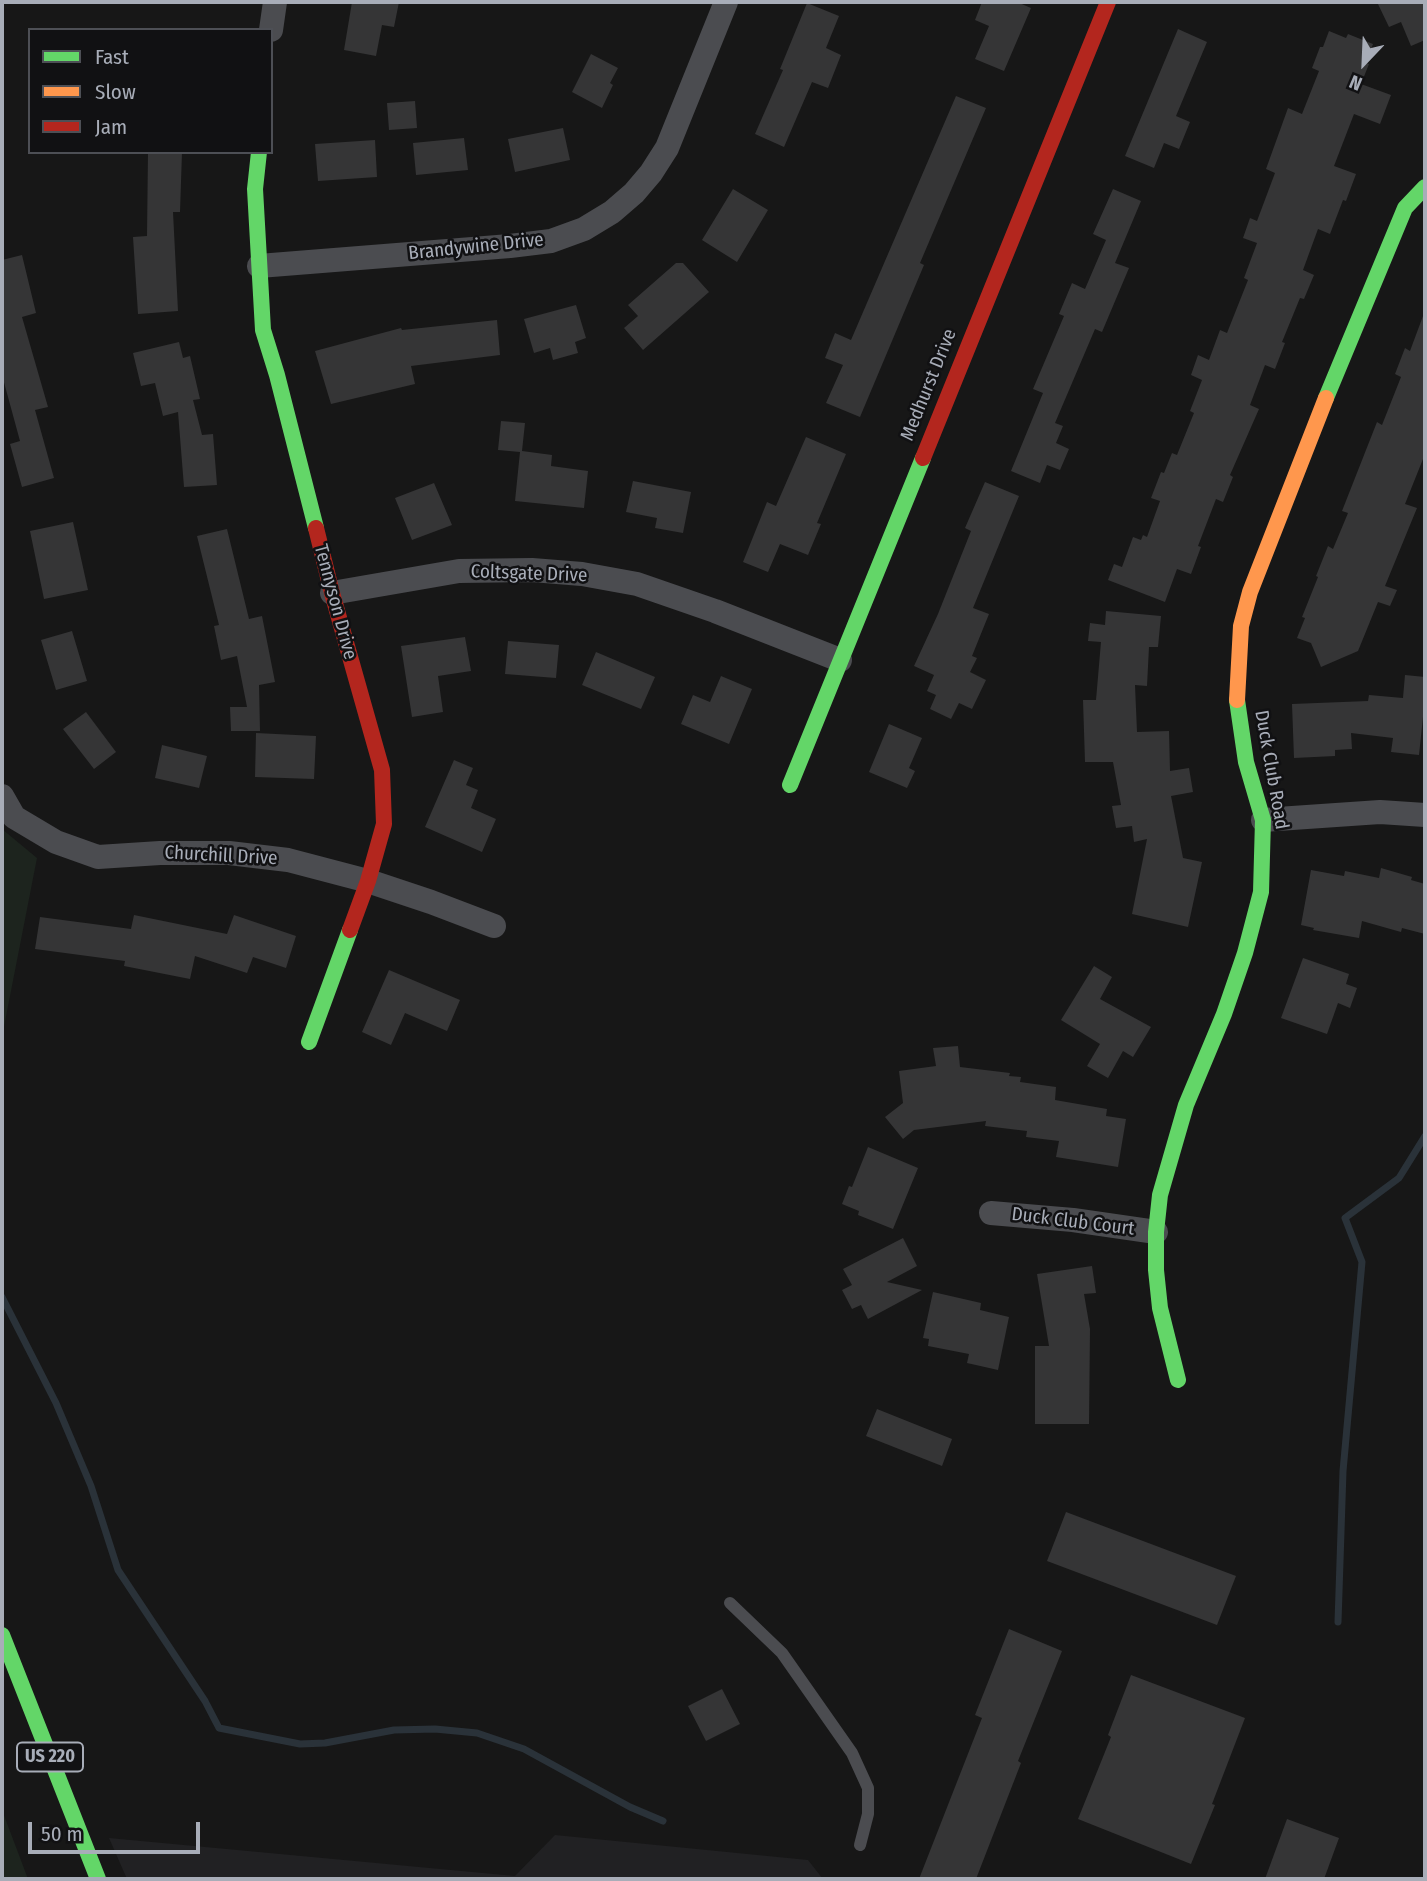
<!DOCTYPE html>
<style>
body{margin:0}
#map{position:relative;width:1427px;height:1881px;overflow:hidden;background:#171717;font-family:"Fira Sans Condensed",sans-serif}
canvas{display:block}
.frame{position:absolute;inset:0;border:4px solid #a8adb8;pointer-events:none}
.legend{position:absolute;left:28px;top:28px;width:245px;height:126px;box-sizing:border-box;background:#111113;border:2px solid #4d4f55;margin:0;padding:9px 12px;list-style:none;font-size:21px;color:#a8adb8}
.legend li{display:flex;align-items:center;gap:14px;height:35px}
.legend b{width:35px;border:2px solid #4d4f55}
.north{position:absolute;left:1329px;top:28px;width:70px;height:70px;-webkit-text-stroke:5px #111113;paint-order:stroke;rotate:203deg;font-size:19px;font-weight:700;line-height:28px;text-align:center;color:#a8adb8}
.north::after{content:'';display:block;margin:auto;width:24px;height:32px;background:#a8adb8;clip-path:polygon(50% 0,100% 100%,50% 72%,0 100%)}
.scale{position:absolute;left:28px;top:1822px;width:172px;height:32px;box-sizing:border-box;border:4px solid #a8adb8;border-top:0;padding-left:9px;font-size:21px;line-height:24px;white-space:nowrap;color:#a8adb8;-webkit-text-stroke:5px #111113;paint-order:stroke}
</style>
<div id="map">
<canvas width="1427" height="1881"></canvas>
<div class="frame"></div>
<ul class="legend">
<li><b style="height:9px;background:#63d668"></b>Fast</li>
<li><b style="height:9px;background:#ff974d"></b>Slow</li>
<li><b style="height:9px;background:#b3261e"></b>Jam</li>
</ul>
<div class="north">N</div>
<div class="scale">50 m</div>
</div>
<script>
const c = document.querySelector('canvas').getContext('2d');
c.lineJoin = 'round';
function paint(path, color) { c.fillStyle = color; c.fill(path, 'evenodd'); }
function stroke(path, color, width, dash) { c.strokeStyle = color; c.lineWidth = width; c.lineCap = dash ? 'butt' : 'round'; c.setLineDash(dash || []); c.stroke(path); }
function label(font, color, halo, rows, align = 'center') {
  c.font = font + ' "Fira Sans Condensed",sans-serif'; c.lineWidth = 5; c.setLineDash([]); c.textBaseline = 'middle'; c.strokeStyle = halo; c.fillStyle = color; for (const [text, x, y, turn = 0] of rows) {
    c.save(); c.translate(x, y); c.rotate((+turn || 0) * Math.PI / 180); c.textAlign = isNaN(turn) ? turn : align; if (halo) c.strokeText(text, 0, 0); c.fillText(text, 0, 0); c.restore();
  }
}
paint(new Path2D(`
 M555,1835L808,1860L823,1879H127L109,1838L515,1876Z`), '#212123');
paint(new Path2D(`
 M2,829L37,858L2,1037Z
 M2,1810L28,1879H2Z`), '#1d241e');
stroke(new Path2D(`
 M2,1297L56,1403L91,1486L118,1570L205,1701L219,1728L300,1744L325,1743L394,1730L435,1729L477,1733L524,1749L630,1807L663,1821
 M1338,1622L1343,1471L1362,1262L1345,1218L1399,1178L1425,1136`), '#2a3239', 7);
paint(new Path2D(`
 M352,2H399L394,27L382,25L376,56L344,50Z
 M982,2H1017L1031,8L1004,71L975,59L989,26L975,20Z
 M1377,2H1425V40L1411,46L1401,22L1389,27Z
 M807,3L839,16L826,48L841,55L828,88L812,82L784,147L755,134L783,70L780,69Z
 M1178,29L1207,42L1176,116L1190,122L1179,149L1164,143L1154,168L1125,156Z
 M1329,31L1346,38L1348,34L1373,44L1366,63L1369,64L1361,84L1391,95L1380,124L1354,114L1334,166L1356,174L1346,201L1343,200L1330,234L1318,229L1303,270L1314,275L1304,299L1300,298L1282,342L1285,343L1275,369L1265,365L1250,405L1259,409L1230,475L1233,477L1223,502L1216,499L1198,546L1201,547L1191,574L1177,569L1165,602L1108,580L1114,564L1122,567L1133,537L1141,540L1143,535L1147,537L1160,501L1151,498L1161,472L1164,473L1172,453L1177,455L1194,413L1190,411L1202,380L1191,375L1198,355L1209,360L1220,330L1227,333L1248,280L1244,278L1257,243L1243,238L1250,218L1257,221L1275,173L1266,169L1288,108L1302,114L1319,71L1312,68L1320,47H1323Z
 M591,54L618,68L610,83L613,85L602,108L572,92Z
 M956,96L986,108L920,263L924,265L860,417L826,403L843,365L825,358L835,333L851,340Z
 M415,101L417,128L389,130L387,103Z
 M563,128L570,160L515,172L508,139Z
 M464,138L468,170L416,175L413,143Z
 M375,140L377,177L318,181L315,144Z
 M148,152H182L180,212H173L178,311L138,314L133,237L147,236Z
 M733,189L768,210L737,262L702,240Z
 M1113,189L1141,201L1115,263L1129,268L1102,332L1095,329L1055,423L1063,426L1056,443L1069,449L1060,470L1047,465L1040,483L1011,471L1043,393L1033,389L1064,316L1059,314L1072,283L1085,289L1106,240L1093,234Z
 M22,255L36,313L22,317L48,407L35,410L54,478L22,487L10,444L20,441L2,375V260Z
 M676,263H683L709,292L643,350L624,328L638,316L628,305Z
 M576,305L586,338L575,342L578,353L553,360L550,348L534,353L524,319Z
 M1423,316L1425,317V454L1405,504L1417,508L1385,586L1397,590L1390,606L1378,602L1358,651L1321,667L1311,643L1297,638L1305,618L1302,617L1318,577L1316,576L1328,546L1333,549L1348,513L1342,511L1377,422L1382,425L1401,377L1395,374L1405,348L1410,351Z
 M497,320L500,355L411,366L415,384L331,404L315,351L401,328L402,330Z
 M179,342L183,358L190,356L200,399L193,400L202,435L213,434L217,485L184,487L178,412L163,416L155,383L141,386L133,353Z
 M501,421L525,423L522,451L552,455L551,466L588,471L584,508L515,501L520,452L498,450Z
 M806,437L846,454L817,523L821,524L808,555L780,544L768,572L743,562L767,502L776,506Z
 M633,481L691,492L683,533L655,528L657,518L626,512Z
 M985,482L1019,496L973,608L989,614L972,656L977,658L970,672L986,680L972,709L959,703L951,719L930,709L936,695L927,691L934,675L914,666L938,614L971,531L965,528Z
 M434,483L452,525L412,540L395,498Z
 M73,522L88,590L44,599L30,531Z
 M227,529L249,619L262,616L275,682L259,685L260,731H231L230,707H247L237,656L221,660L214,626L219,625L197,536Z
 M1106,611L1161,616L1158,647H1149L1147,686L1135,685L1137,732L1169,731L1170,771L1189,768L1193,792L1171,796L1183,858L1202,862L1188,927L1132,914L1147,839L1134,842L1132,826L1116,828L1112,806L1121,805L1113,762H1085L1083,700H1096L1101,642L1088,641L1090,623L1105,625Z
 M72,631L87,681L56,690L41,640Z
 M465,637L471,671L438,676L443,712L412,717L401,646Z
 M508,641L559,645L556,678L505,674Z
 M596,652L655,677L641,709L582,685Z
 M1405,675L1425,677V698L1419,755L1391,752L1393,738L1351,733L1352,749L1335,750V756L1294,758L1292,704L1368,701L1369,695L1403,698Z
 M721,676L752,689L729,744L681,724L693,695L710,702Z
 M86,712L116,752L94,769L63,729Z
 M889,724L922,738L909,768L915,771L907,788L869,772Z
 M256,733L316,736L314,779L255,777Z
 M162,745L207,756L199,788L155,778Z
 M454,760L473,768L466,785L478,790L471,808L496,819L482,852L425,827Z
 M1381,868L1412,877L1411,880L1425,884V934L1402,928L1401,932L1362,921L1359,938L1313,930L1314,928L1301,925L1311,870L1344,876L1345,871L1379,878Z
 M134,915L227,934L234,915L296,936L286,968L253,957L247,973L195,956L190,979L124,966L125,961L35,949L40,917L131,929Z
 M1303,958L1349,974L1346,984L1357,988L1350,1008L1338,1003L1327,1034L1281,1018Z
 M1094,966L1112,977L1100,999L1151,1027L1133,1057L1123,1051L1108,1078L1087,1066L1100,1044L1061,1020Z
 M389,970L460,1000L447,1031L405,1013L391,1045L362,1032Z
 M958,1046L960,1067L1010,1073L1009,1076L1021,1077L1020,1082L1056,1087L1055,1100L1107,1109L1106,1116L1126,1119L1118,1167L1056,1157L1059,1141L1026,1137L1027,1131L985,1126L986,1121L914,1130L903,1139L885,1117L903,1103L899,1071L936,1066L933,1048Z
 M868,1147L918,1168L893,1229L858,1215L859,1211L842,1204L849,1186L852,1187Z
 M903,1238L917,1266L887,1282L922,1290L868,1319L861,1305L852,1309L842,1290L852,1285L843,1269Z
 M1092,1266L1096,1293L1084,1294L1090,1329L1089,1424H1035V1346H1049L1037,1274Z
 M933,1292L981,1303L980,1310L1009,1317L998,1370L967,1363L969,1354L928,1346L929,1339L923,1338Z
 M877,1409L952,1439L942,1466L866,1436Z
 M1066,1512L1236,1576L1217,1625L1047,1561Z
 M1009,1629L1062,1651L1018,1761L1021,1763L976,1879H919L982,1718L975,1715Z
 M1131,1675L1245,1718L1212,1804L1215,1805L1191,1864L1078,1819L1111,1737L1108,1735Z
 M722,1689L740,1724L706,1741L688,1706Z
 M1287,1819L1339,1838L1324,1879H1265Z`), '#353536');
stroke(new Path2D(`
 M730,1603L782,1653L852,1753L868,1788V1814L860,1845`), '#4b4c50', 12);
stroke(new Path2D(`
 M271,30L275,2
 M259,266L510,246L551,241L584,229L612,212L634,193L651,173L667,148L726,2
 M332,593L459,571L532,570L582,574L637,584L715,611L840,660
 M2,796L14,817L56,842L98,857L160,853H229L288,860L368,881L431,902L494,926
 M1263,820L1380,812L1425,815
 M991,1213L1073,1220L1156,1232`), '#4b4c50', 24);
stroke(new Path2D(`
 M259,152L255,189L263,330L277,375L316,528
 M1326,398L1405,208L1425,187
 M790,785L923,458
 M309,1042L350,930
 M1178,1380L1160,1308L1156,1270V1232L1160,1195L1186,1105L1224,1014L1245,953L1261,892L1263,820L1246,762L1237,700
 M2,1635L98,1879`), '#63d668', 16);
stroke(new Path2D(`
 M1237,700L1241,626L1250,592L1326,398`), '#ff974d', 16);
stroke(new Path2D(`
 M923,458L1108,2
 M316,528L332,593L382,770L384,824L368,881L350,930`), '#b3261e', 16);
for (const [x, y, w] of [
 [50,1757,66]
]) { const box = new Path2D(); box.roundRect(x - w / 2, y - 14.5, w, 29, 5); c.fillStyle = '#111113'; c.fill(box); stroke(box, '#a8adb8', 2); }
label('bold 18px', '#a8adb8', null, [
 ["US 220",50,1757]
]);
label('19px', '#a8adb8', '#111113', [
 ["Brandywine Drive",476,247,-6],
 ["Medhurst Drive",929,385,-68],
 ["Coltsgate Drive",529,574,2],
 ["Tennyson Drive",335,602,75],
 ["Duck Club Road",1271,770,80],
 ["Churchill Drive",221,856,3],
 ["Duck Club Court",1073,1222,7]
]);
</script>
